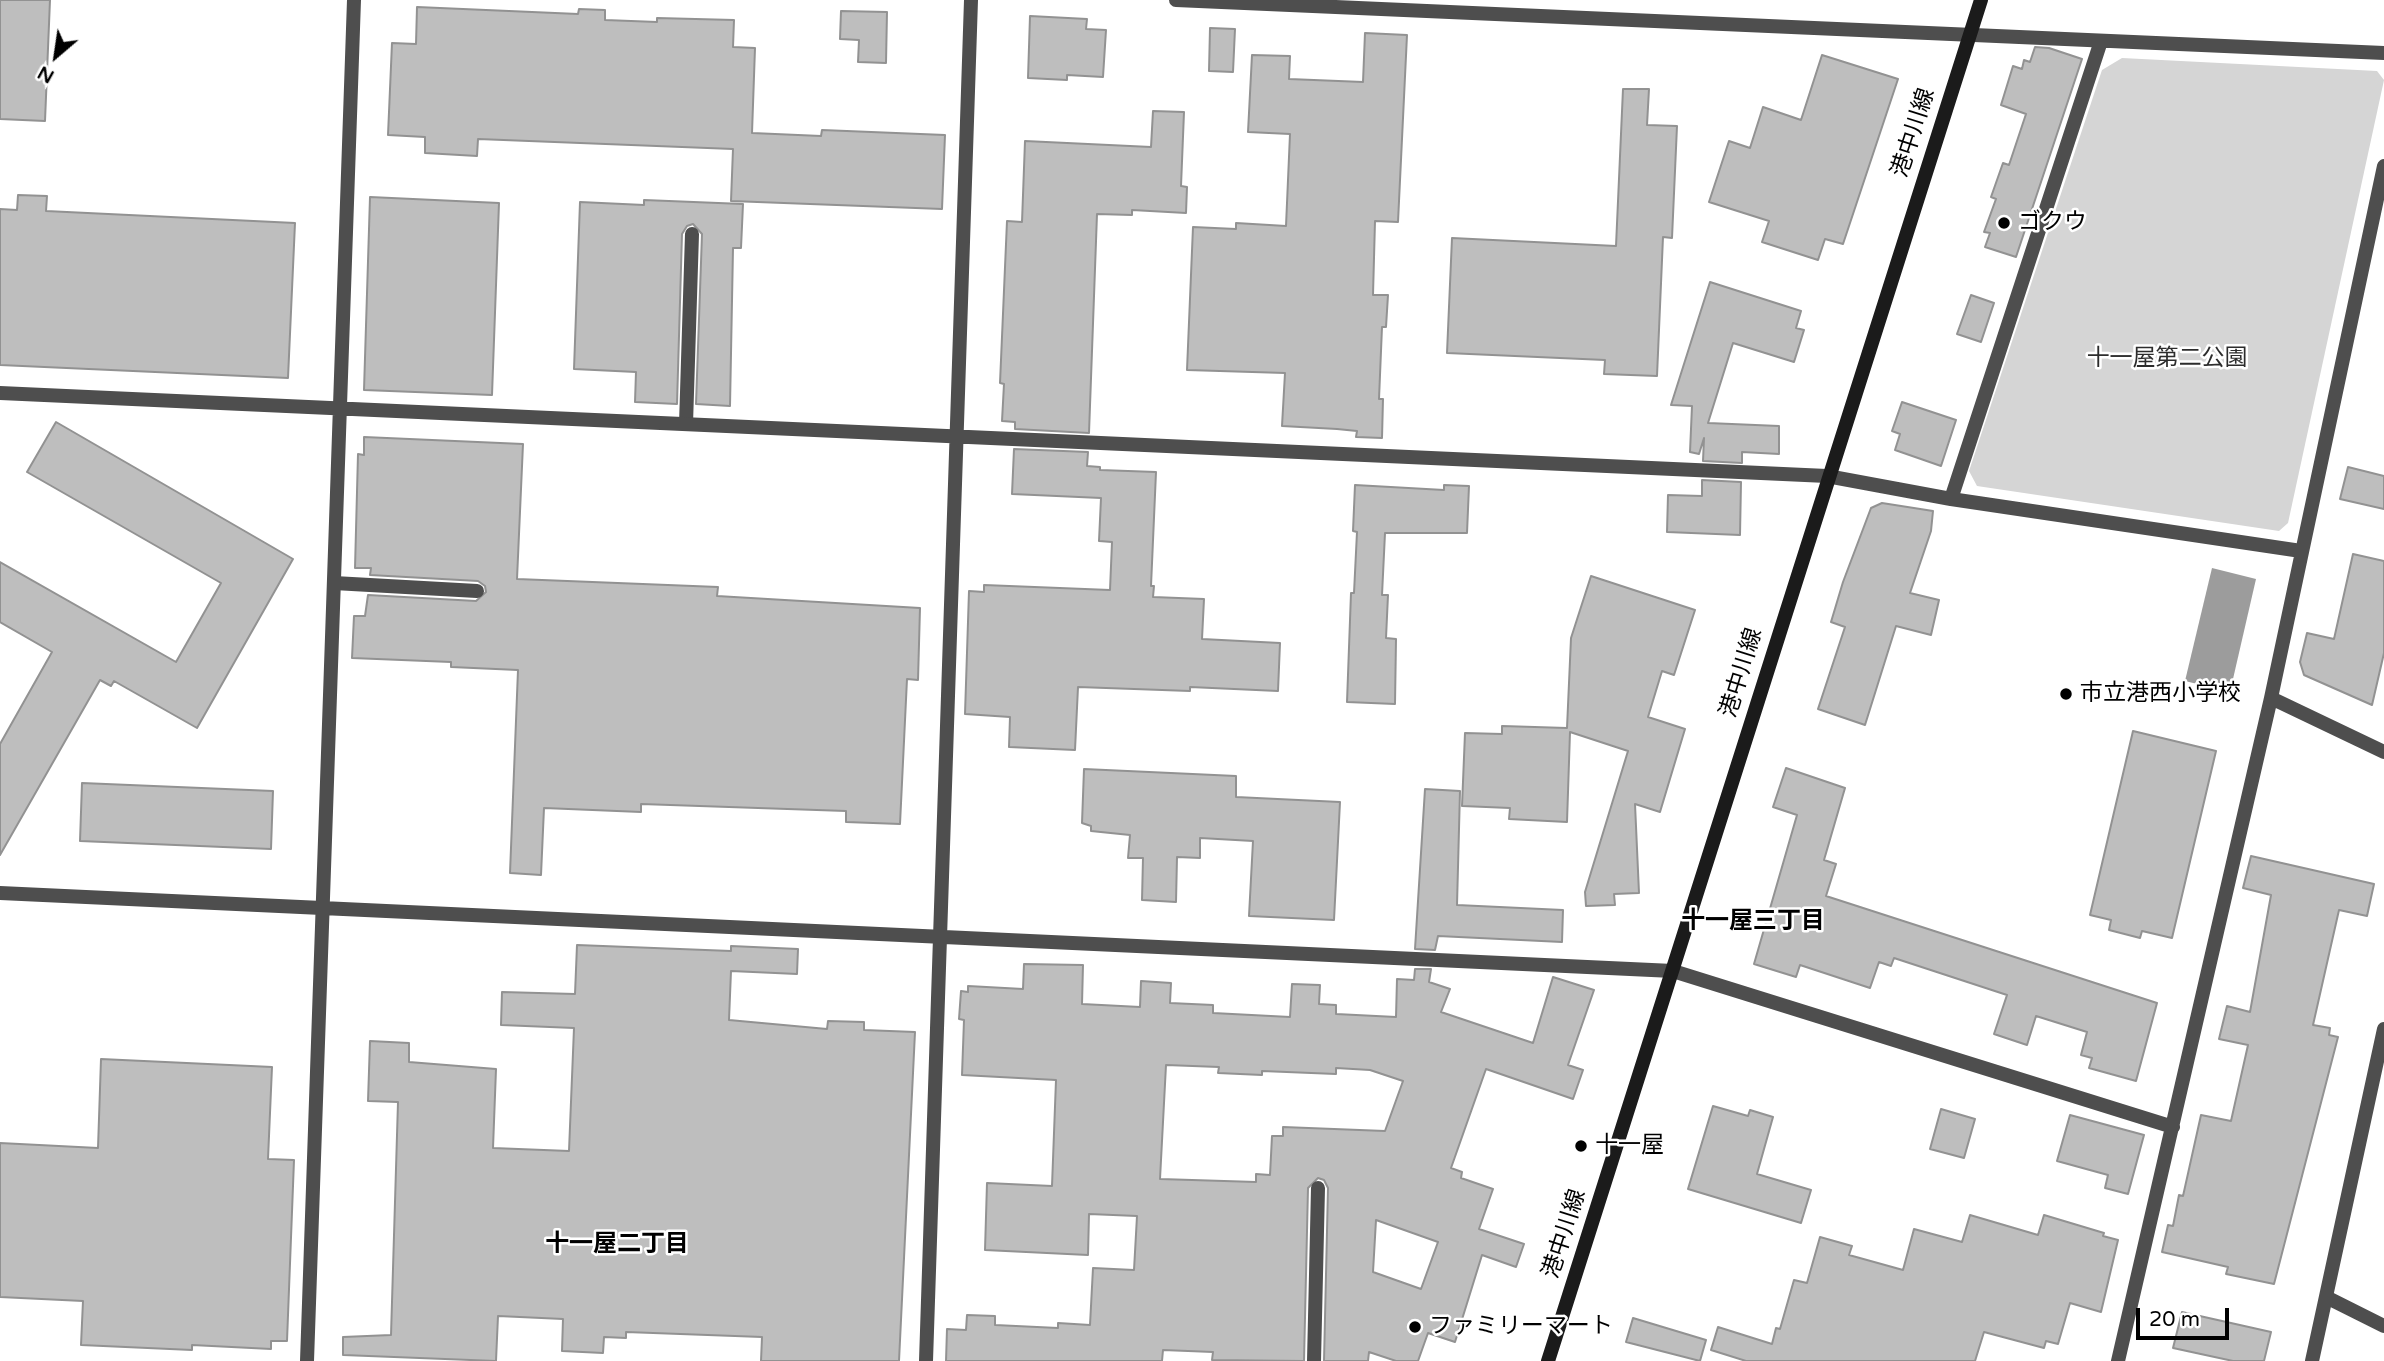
<!DOCTYPE html>
<meta charset="utf-8">
<style>
body{margin:0}
#map{position:relative;width:2384px;height:1361px;overflow:hidden;background:#fff;font-family:"Varela Round",sans-serif}
canvas{display:block}
.north{position:absolute;left:21px;top:21px;width:70px;height:70px;-webkit-text-stroke:5px #fff;paint-order:stroke;rotate:209deg;font-size:19px;font-weight:700;line-height:28px;text-align:center;color:#000}
.north::after{content:'';display:block;margin:auto;width:24px;height:32px;background:#000;clip-path:polygon(50% 0,100% 100%,50% 72%,0 100%)}
.scale{position:absolute;left:2136px;top:1308px;width:93px;height:32px;box-sizing:border-box;border:4px solid #000;border-top:0;padding-left:9px;font-size:21px;line-height:24px;white-space:nowrap;color:#000;-webkit-text-stroke:5px #fff;paint-order:stroke}
</style>
<div id="map">
<canvas width="2384" height="1361"></canvas>
<div class="north">N</div>
<div class="scale">20 m</div>
</div>
<script>
const c = document.querySelector('canvas').getContext('2d');
c.lineJoin = 'round';
function paint(path, color) { c.fillStyle = color; c.fill(path, 'evenodd'); }
function stroke(path, color, width, dash) { c.strokeStyle = color; c.lineWidth = width; c.lineCap = dash ? 'butt' : 'round'; c.setLineDash(dash || []); c.stroke(path); }
function label(font, color, halo, rows, align = 'center') {
  c.font = font + ' "Varela Round","Noto Sans JP",sans-serif'; c.lineWidth = 5; c.setLineDash([]); c.textBaseline = 'middle'; c.strokeStyle = halo; c.fillStyle = color; for (const [text, x, y, turn = 0] of rows) {
    c.save(); c.translate(x, y); c.rotate((+turn || 0) * Math.PI / 180); c.textAlign = isNaN(turn) ? turn : align; if (halo) c.strokeText(text, 0, 0); c.fillText(text, 0, 0); c.restore();
  }
}
paint(new Path2D(`
 M2122,58L2377,71L2384,80L2288,523L2279,531L1977,486L1969,471L2102,70Z`), '#d5d5d5');
paint(new Path2D(`
 M2212,568L2256,579L2230,692L2185,681Z`), '#9c9c9c');
const building = new Path2D(`
 M0,0H50L45,121L0,119Z
 M417,7L578,14L579,9L605,10V20L657,22V18L734,20L733,47L755,48L752,133L821,136L822,130L945,135L942,209L731,201L733,149L478,139L477,156L425,153V137L388,135L392,43L416,44Z
 M841,11L887,12L886,63L858,62L859,40L840,39Z
 M1030,16L1087,19L1086,29L1106,30L1103,77L1067,75V80L1028,78Z
 M1210,28L1235,29L1233,72L1209,71Z
 M1365,33L1407,35L1398,222L1375,221L1373,295H1388L1386,327H1382L1379,399H1383L1382,438L1356,437L1357,431L1337,429L1282,426L1285,373L1187,370L1193,227L1236,229V223L1286,226L1290,134L1248,132L1252,55L1290,56L1289,79L1363,82Z
 M2035,47L2049,48L2082,59L2016,257L1985,247L1990,233L1984,232L1996,199L1991,197L2003,163L2009,165L2026,114L2001,105L2013,66L2022,69L2024,60L2030,62Z
 M1822,55L1898,79L1843,244L1825,239L1818,260L1762,242L1769,221L1709,202L1729,141L1750,148L1763,107L1801,120Z
 M1623,89H1649L1647,125L1677,126L1672,238L1663,237L1657,376L1604,374L1605,360L1447,353L1452,238L1616,246Z
 M1153,111L1184,112L1181,186L1187,187L1186,213L1132,210V215L1097,214L1089,433L1015,429V422L1002,421L1004,384L1000,383L1007,221L1022,222L1025,141L1151,147Z
 M18,195L47,196L46,211L295,223L288,378L0,365V209L17,210Z
 M370,197L499,203L492,395L364,390Z
 M644,200L743,204L741,248H733L730,406L696,404L702,234L693,224L687,226L682,234L677,404L635,402L636,372L574,369L580,202L644,205Z
 M1710,282L1801,311L1796,328L1804,330L1794,362L1733,343L1708,423L1779,426V454L1742,452V463L1703,461L1704,438L1699,454L1690,452L1692,406L1671,405Z
 M1971,295L1994,303L1981,342L1957,334Z
 M1902,402L1956,420L1941,466L1895,450L1900,434L1892,431Z
 M56,422L293,559L197,728L114,681L111,686L100,680L0,855V744L52,652L0,622V562L176,662L221,583L27,472Z
 M364,437L523,444L517,579L718,587L717,596L920,608L918,680L907,679L900,824L846,822V811L641,804V812L544,808L541,875L510,873L518,670L451,667V662L352,658L354,616H365L368,595L476,601L486,592L485,586L478,581L370,575L371,568H355L358,454L364,455Z
 M1014,449L1088,452L1087,466L1100,467V470L1156,472L1151,586H1154L1153,597L1204,599L1202,639L1280,643L1278,691L1190,687V691L1078,687L1075,750L1009,747L1010,717L965,714L969,591L984,592V585L1110,590L1112,542L1099,541L1101,498L1012,494Z
 M2348,467L2384,476V509L2340,499Z
 M1702,480L1741,482L1740,535L1667,532L1668,495L1702,496Z
 M1355,485L1444,490V485L1469,486L1467,533H1385L1382,595H1388L1386,638L1396,639L1395,704L1347,702L1351,593H1354L1357,532L1353,531Z
 M1882,503L1933,511L1931,531L1910,593L1939,600L1931,635L1896,626L1865,725L1818,709L1845,627L1831,622L1843,582L1871,508Z
 M2353,554L2384,561V653L2372,705L2304,675L2300,662L2307,633L2334,639Z
 M1591,576L1695,610L1674,675L1662,671L1648,717L1685,729L1660,812L1635,804L1639,893L1614,894L1615,905L1586,906L1585,892L1628,751L1570,732L1567,822L1509,819L1510,808L1462,806L1465,733L1502,734V726L1567,728L1571,638Z
 M2133,731L2216,751L2172,938L2142,931L2140,938L2109,930L2111,920L2090,915Z
 M1786,768L1845,788L1824,860L1836,864L1826,896L2157,1003L2136,1081L2089,1068L2092,1058L2081,1055L2087,1032L2036,1016L2027,1045L1994,1034L2007,995L1894,958L1891,966L1879,962L1870,988L1800,965L1796,977L1754,964L1797,815L1773,807Z
 M1084,769L1236,776V797L1340,802L1334,920L1249,916L1253,841L1200,838V858L1177,857L1176,902L1142,900L1143,858H1128L1130,835L1091,831V826L1082,823Z
 M82,783L273,791L271,849L80,841Z
 M1425,789L1460,791L1457,905L1563,910L1562,942L1438,936L1435,950L1415,949Z
 M2251,856L2374,884L2367,916L2339,910L2313,1025L2330,1028L2329,1035L2338,1037L2274,1284L2226,1274L2228,1267L2162,1252L2168,1225L2173,1226L2179,1195L2183,1196L2201,1115L2231,1121L2248,1045L2219,1039L2227,1006L2250,1012L2271,895L2243,888Z
 M577,945L731,951V946L798,949L797,974L731,971L729,1020L827,1029L828,1021L864,1022V1030L915,1032L899,1361H761L762,1337L626,1332V1338L604,1337L603,1353L562,1351L563,1319L498,1316L496,1361L343,1355V1337L391,1335L398,1102L368,1101L370,1041L409,1043V1062L496,1069L493,1148L569,1151L574,1028L501,1025L502,992L575,994Z
 M1024,964L1083,965L1082,1004L1140,1007L1141,981L1171,983L1170,1003L1213,1005V1013L1290,1017L1292,984L1320,985L1319,1004L1336,1005V1014L1396,1017L1397,979L1414,980L1415,969H1431L1429,982L1450,989L1441,1012L1533,1043L1553,977L1594,990L1568,1065L1583,1070L1573,1099L1486,1069L1451,1168L1462,1172L1461,1178L1493,1189L1479,1229L1524,1244L1516,1267L1482,1255L1455,1342L1428,1333L1418,1361H1396L1369,1352L1368,1361H1324L1328,1188L1324,1180L1318,1178L1308,1188L1304,1361L1212,1360L1213,1352L1163,1350L1162,1361H946L947,1329L966,1330L967,1315L995,1316V1325L1058,1328V1323L1090,1325L1093,1268L1134,1270L1137,1216L1089,1214L1088,1255L985,1250L987,1183L1052,1186L1056,1080L962,1075L964,1020L959,1019L961,991L968,992V986L1023,989ZM1166,1065L1219,1067L1218,1073L1262,1075V1071L1336,1074V1068L1370,1070L1403,1081L1385,1131L1283,1127V1136H1272L1270,1175L1256,1174V1182L1160,1179ZM1376,1220L1438,1242L1421,1289L1373,1272Z
 M101,1059L272,1067L268,1159L294,1160L287,1341H271V1349L192,1345V1350L81,1345L83,1301L0,1297V1143L98,1148Z
 M1713,1106L1748,1116L1750,1110L1773,1117L1757,1174L1811,1190L1801,1223L1688,1189Z
 M1941,1109L1975,1119L1964,1158L1930,1149Z
 M2070,1115L2144,1135L2128,1194L2105,1188L2108,1175L2057,1161Z
 M1970,1215L2038,1235L2044,1215L2104,1233L2103,1236L2118,1240L2101,1312L2070,1303L2058,1344L2046,1341L2044,1348L1984,1332L1975,1361H1746L1711,1350L1718,1327L1772,1344L1776,1328L1780,1329L1794,1280L1807,1283L1820,1237L1852,1246L1849,1255L1903,1270L1914,1229L1962,1242Z
 M2182,1312L2271,1332L2264,1361H2233L2173,1348Z
 M1633,1318L1706,1340L1700,1361L1626,1342Z`);
paint(building, '#bebebe');
stroke(building, '#929292', 2);
stroke(new Path2D(`
 M686,424L692,234
 M334,583L477,591
 M1314,1361L1318,1188`), '#4e4e4e', 14);
stroke(new Path2D(`
 M1176,0L2384,53
 M0,393L1827,476L1951,499L2301,551
 M1951,499L2101,41
 M2271,698L2384,752
 M0,893L1673,971L2173,1127
 M2326,1297L2384,1326
 M307,1361L354,0
 M926,1361L971,0
 M2118,1361L2271,698L2384,166
 M2312,1361L2384,1029`), '#4e4e4e', 14);
stroke(new Path2D(`
 M1548,1361L1981,0`), '#1b1b1b', 14);
for (const [x, y, r, color] of [
 [2004,223,7,"#000"],
 [2066,694,7,"#000"],
 [1581,1146,7,"#000"],
 [1415,1327,7,"#000"]
]) { const dot = new Path2D(); dot.arc(x, y, r, 0, 2 * Math.PI); c.fillStyle = color; c.fill(dot); stroke(dot, '#fff', 2.5); }
label('23px', '#000', '#fff', [
 ["港中川線",1914,133,-72],
 ["港中川線",1742,673,-73],
 ["港中川線",1565,1234,-72]
]);
label('23px', '#000', '#fff', [
 ["ゴクウ",2018,223],
 ["市立港西小学校",2080,694],
 ["十一屋",1595,1146],
 ["ファミリーマート",1429,1327]
], 'left');
label('23px', '#2c2c2c', '#fff', [
 ["十一屋第二公園",2167,359]
]);
label('bold 24px', '#000', '#fff', [
 ["十一屋三丁目",1753,922],
 ["十一屋二丁目",617,1245]
]);
</script>
